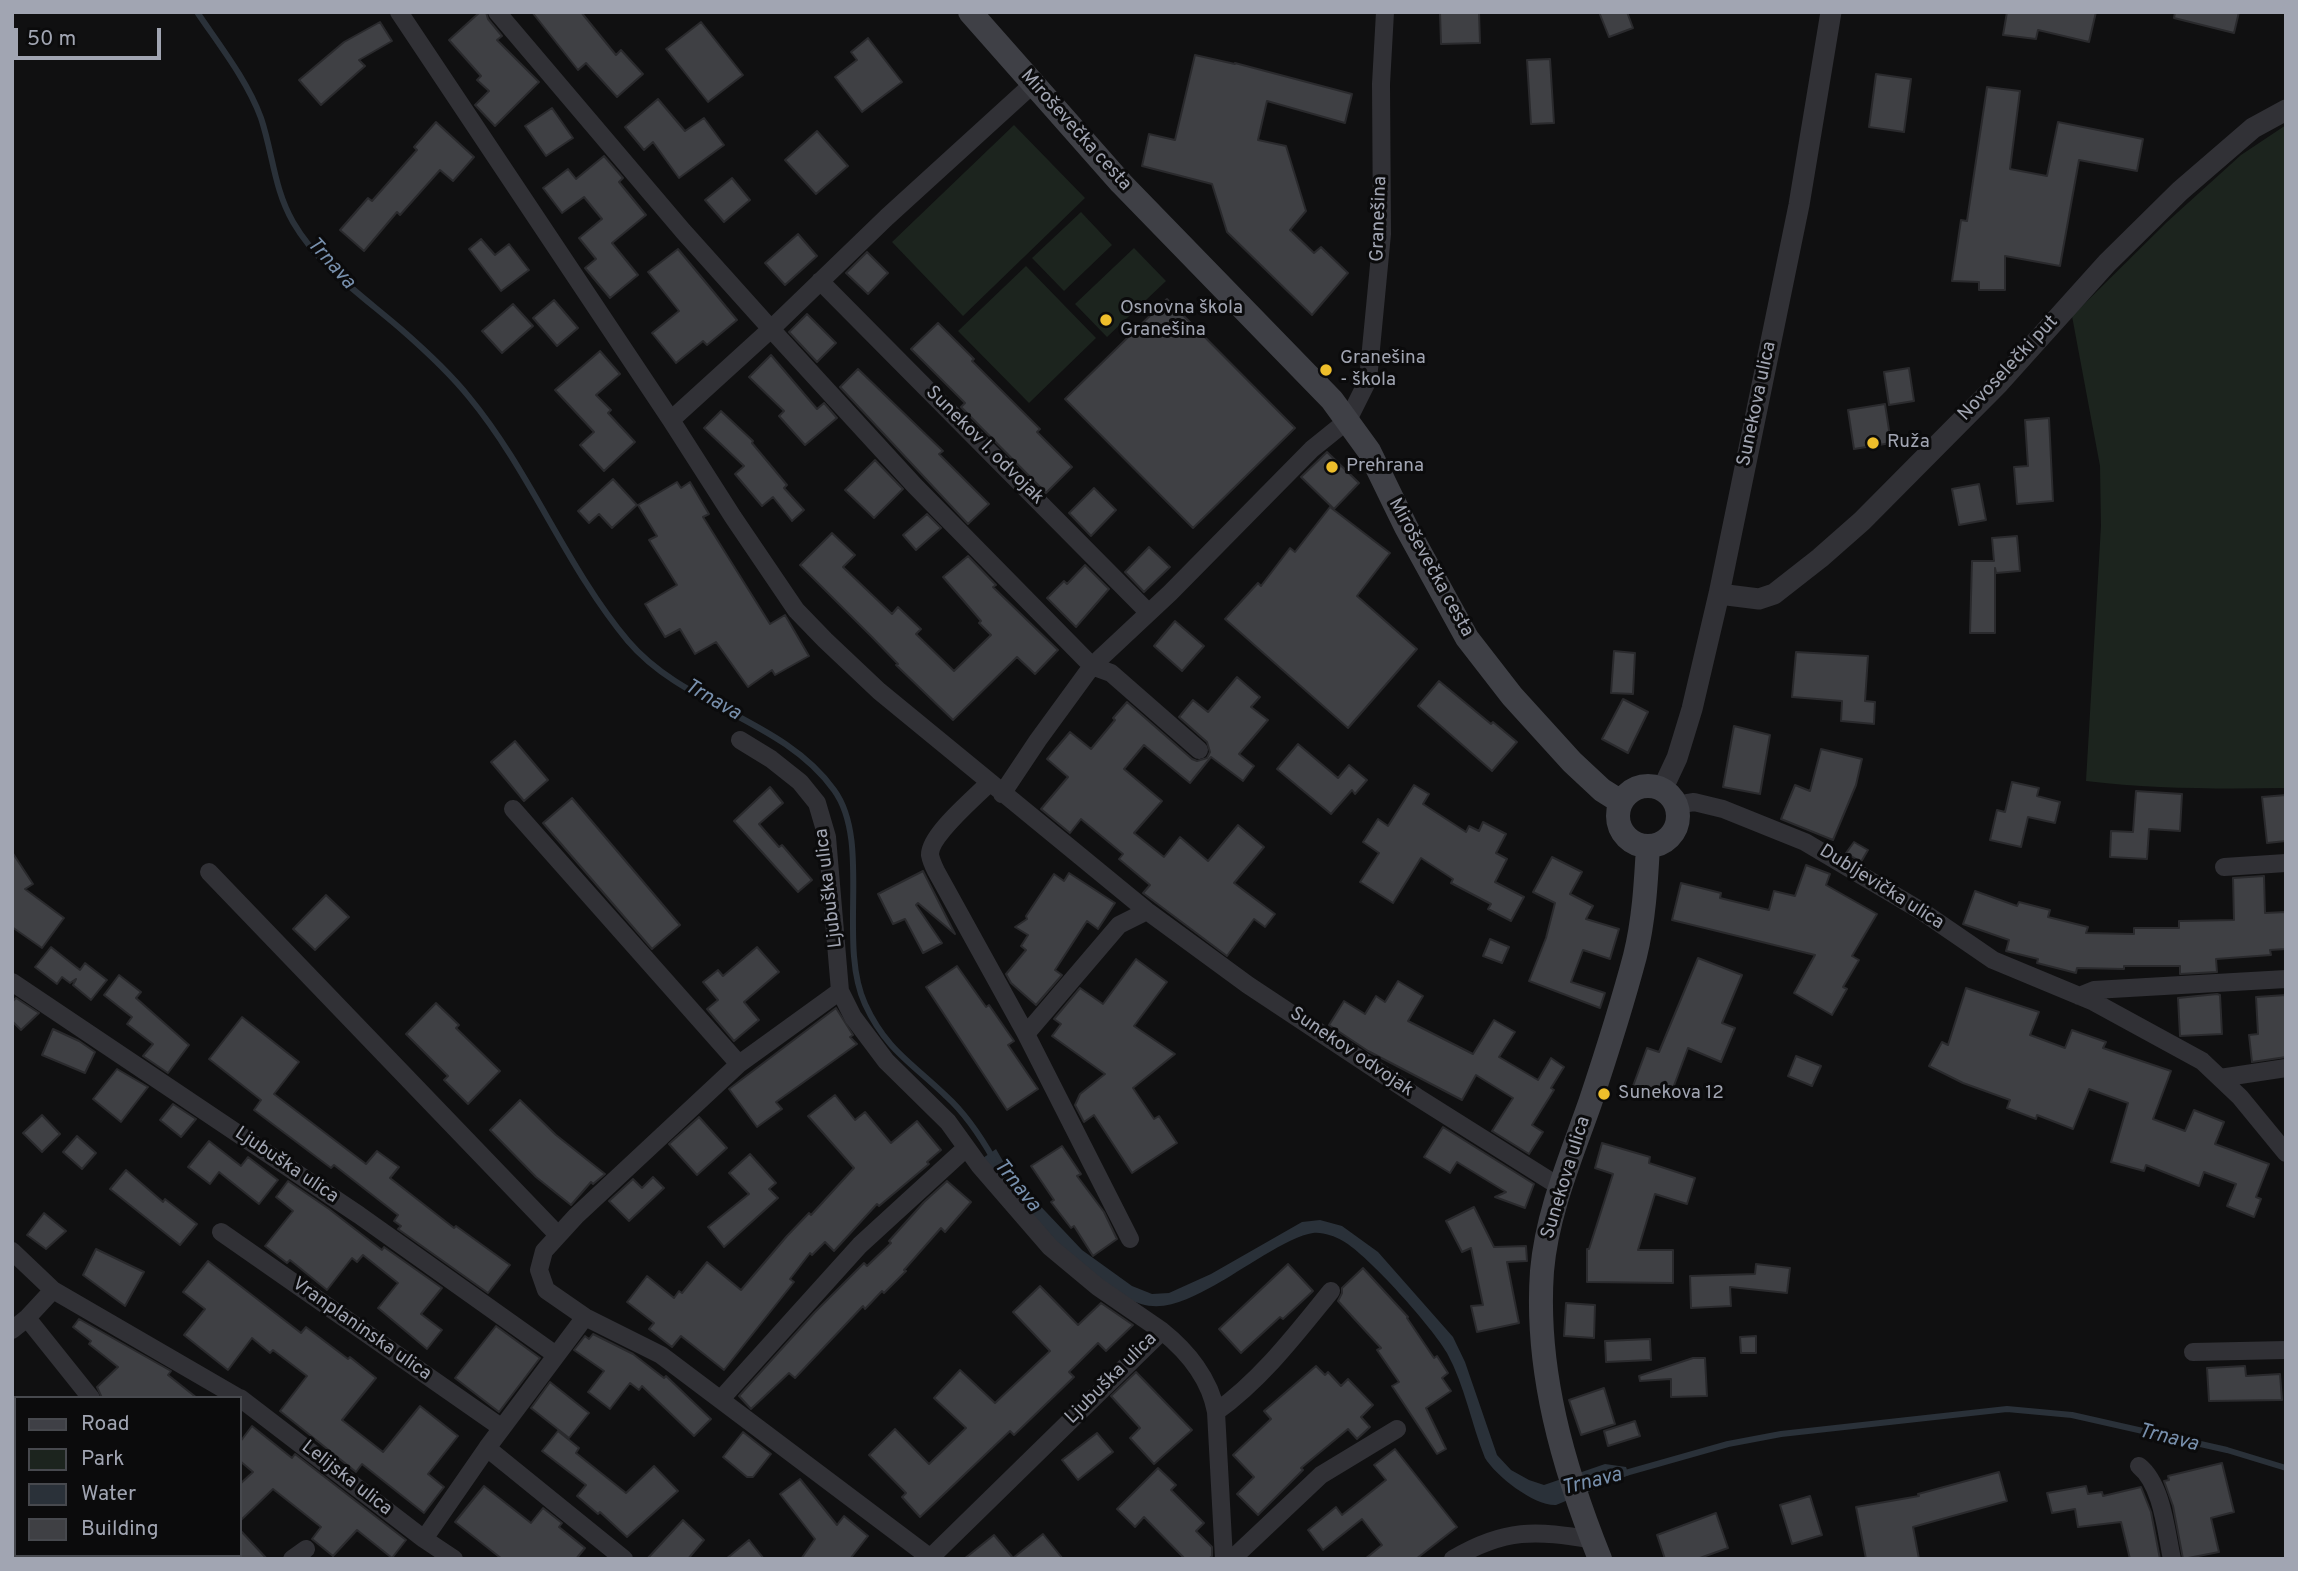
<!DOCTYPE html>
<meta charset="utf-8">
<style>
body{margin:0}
#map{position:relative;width:2298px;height:1571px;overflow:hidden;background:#101011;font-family:Overpass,sans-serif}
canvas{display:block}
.frame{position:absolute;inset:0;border:14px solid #a1a5b2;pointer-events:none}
.legend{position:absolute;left:14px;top:1396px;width:228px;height:161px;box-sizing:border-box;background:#0b0b0c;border:2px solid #47494e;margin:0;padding:9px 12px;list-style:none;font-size:21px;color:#a1a5b2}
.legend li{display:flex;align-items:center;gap:14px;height:35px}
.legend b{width:35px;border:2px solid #47494e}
.scale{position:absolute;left:14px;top:28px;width:147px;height:32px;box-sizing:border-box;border:4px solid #a1a5b2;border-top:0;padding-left:9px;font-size:21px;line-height:24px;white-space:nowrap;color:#a1a5b2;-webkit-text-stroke:5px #0b0b0c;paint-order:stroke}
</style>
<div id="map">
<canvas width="2298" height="1571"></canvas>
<div class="frame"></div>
<ul class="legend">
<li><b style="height:9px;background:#3f4046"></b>Road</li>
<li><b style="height:19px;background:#1c241e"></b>Park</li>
<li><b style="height:19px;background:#2a3139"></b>Water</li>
<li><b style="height:19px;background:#3f4044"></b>Building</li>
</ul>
<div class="scale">50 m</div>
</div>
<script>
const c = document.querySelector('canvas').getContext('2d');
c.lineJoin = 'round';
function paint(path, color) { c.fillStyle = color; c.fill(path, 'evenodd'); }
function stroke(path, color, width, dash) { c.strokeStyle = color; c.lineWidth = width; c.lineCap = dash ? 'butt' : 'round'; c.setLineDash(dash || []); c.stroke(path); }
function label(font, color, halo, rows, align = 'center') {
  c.font = font + ' Overpass,sans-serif'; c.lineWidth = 6; c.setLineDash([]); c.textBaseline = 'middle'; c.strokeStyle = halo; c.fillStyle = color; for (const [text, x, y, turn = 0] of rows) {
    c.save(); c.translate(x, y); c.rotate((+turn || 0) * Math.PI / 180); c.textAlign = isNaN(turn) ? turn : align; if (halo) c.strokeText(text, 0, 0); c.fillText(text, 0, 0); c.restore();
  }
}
paint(new Path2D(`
 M1014,125L1085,198L963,316L892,242Z
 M2286,125V788C2219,789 2153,789 2086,781L2101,526L2100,466L2072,316L2167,222L2241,155Z
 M1081,212L1112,245L1064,291L1032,258Z
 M1134,248L1166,281L1107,337L1075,304Z
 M1026,266L1096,338L1029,403L958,331Z`), '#1c241e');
paint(new Path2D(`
 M996,1149L1011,1175L1082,1250L1132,1286L1152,1294L1169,1293L1211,1274L1302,1222L1320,1220L1342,1226L1378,1252L1453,1337L1465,1362L1497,1455L1511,1470L1529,1480L1544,1485L1605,1464L1626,1467L1629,1475L1556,1505C1534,1506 1496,1476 1485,1458C1471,1423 1465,1386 1447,1353C1433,1328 1368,1255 1343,1241C1334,1236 1323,1232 1313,1233C1289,1236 1239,1272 1215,1285C1192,1297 1167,1312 1141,1304C1084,1286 1021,1202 983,1158Z`), '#2a3139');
stroke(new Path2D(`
 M197,12C220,46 247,80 261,118C273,154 274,189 293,222C319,267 364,297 402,330C426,351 449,372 469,397C531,472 566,567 628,641C684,707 783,719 834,790C872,842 837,943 865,1004C886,1050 912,1063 946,1096C966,1114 981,1137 994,1160
 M1622,1474L1728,1444L1781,1434L2007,1409L2072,1415L2227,1450L2286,1468`), '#2a3139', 6);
const building = new Path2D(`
 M480,12H486L488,19L502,36L497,40L539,82L495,126L475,105L489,91L477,80L481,76L449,40Z
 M532,12H581L616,55L621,50L643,74L617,97L586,63L578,70Z
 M1440,12H1479L1480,43L1441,44Z
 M1599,12H1627L1633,28L1609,37Z
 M2007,12H2096L2089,42L2038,30L2036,39L2003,35Z
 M2175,12H2239L2234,33L2174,18Z
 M380,22L392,41L359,60L365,66L321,105L299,80L344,42Z
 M701,22L743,75L708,102L666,49Z
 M868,38L902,82L862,112L835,77L857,60L851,52Z
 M1195,55L1235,64V63L1352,94L1345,123L1267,101L1258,140L1286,146L1306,211L1290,230L1314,253L1321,247L1348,273L1312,315L1227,232L1212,184L1142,166L1149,134L1175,140Z
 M1550,59L1554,123L1531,124L1527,60Z
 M1876,74L1911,79L1904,132L1869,127Z
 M1987,87L2020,91L2010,169L2047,176L2058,122L2143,139L2137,171L2079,160L2060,266L2005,256V290H1979V282L1952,281L1961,220L1967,221Z
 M658,99L685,131L704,118L724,145L679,178L653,142L644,150L625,127Z
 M552,108L573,138L546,156L525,126Z
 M436,122L474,157L453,181L440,170L400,215L397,212L364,251L340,230L368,198L372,201L417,150L414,147Z
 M817,131L848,166L816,194L785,160Z
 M604,156L623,178L619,182L646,215L612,243L638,275L610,298L585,268L596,259L579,238L602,219L584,197L562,213L543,188L568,169L576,179Z
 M732,178L750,200L724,222L705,200Z
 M798,234L817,256L785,285L765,263Z
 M481,239L495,255L509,244L529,270L501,291L469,249Z
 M678,249L737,320L707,345L703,341L676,363L652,333L679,311L648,272Z
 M867,252L888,273L868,294L846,273Z
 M1167,299L1295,428L1193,528L1065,399Z
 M554,300L578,328L557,346L533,318Z
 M513,304L533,326L502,353L482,331Z
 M807,314L836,343L817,362L789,332Z
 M938,323L974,359L972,361L1040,429L1037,432L1072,467L1046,493L961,407L965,403L911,349Z
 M600,351L620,374L596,395L611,410L608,413L635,442L604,471L580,445L594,432L555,390Z
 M771,355L817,409L824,403L837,418L805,445L779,416L784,411L749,377Z
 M1909,368L1914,401L1889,405L1884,372Z
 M858,369L943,451L939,454L989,504L968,524L840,387Z
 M1885,404L1891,443L1854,449L1848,410Z
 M721,411L753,441L752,443L787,485L784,488L804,510L792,521L773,497L762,506L735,474L744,466L704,428Z
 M2049,418L2053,501L2017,504L2014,467L2028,466L2025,420Z
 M1327,452L1359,483L1334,509L1301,477Z
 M875,460L903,489L874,518L845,490Z
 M613,479L637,505L612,528L599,514L589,523L578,511Z
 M677,482L681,488L690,482L709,514L703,517L770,624L785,615L809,656L775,675L772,670L748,687L716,642L695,654L680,629L665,637L645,604L677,585L649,540L657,536L638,505Z
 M1979,484L1986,520L1959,525L1952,489Z
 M1094,488L1116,510L1091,536L1069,513Z
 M1330,507L1390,553L1357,596L1417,649L1348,728L1225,619L1258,583L1261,586L1290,548L1295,552Z
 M927,514L941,528L916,550L903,535Z
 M832,533L855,555L843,567L892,614L898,607L921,629L916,634L954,671L991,635L979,623L981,621L943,577L968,556L996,585L993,587L1058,650L1035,674L1017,657L953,720L896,665L898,664L871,636L800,565Z
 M2017,536L2020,571L1996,573L1995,568V633H1970L1972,561H1994L1992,538Z
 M1149,547L1170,567L1144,592L1125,572Z
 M1085,565L1109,589L1076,627L1047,598L1064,581L1067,584Z
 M1175,621L1204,646L1182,671L1154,646Z
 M1614,651L1635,653L1633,694L1611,693Z
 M1796,652L1868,656L1865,701L1875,702L1874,724L1841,721L1842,701L1792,697Z
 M1237,677L1260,697L1251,707L1268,720L1239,754L1254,766L1243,781L1211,757L1190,783L1144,745L1124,769L1162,801L1134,833L1164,857L1180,837L1208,861L1238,825L1264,847L1234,883L1275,914L1265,927L1254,919L1227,956L1143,893L1150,885L1119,859L1123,854L1081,819L1070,833L1041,809L1068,777L1047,759L1070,732L1091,749L1115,720L1113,718L1127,702L1192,759L1197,761L1207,758L1210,752L1207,742L1179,717L1193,700L1208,712Z
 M1439,681L1491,724L1493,722L1517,742L1492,771L1418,706Z
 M1623,699L1648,712L1628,753L1602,739Z
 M1734,726L1770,735L1760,794L1723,787Z
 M515,741L548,780L524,801L491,762Z
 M1298,744L1338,778L1349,765L1367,780L1355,794L1352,790L1331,814L1277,769Z
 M1821,749L1862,759L1856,785L1833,840L1781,819L1795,785L1810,791Z
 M2012,782L2039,788L2037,796L2060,802L2055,823L2028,817L2021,847L1990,840L1997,810L2005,812Z
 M1414,785L1429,794L1423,804L1466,832L1469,826L1479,831L1483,822L1506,834L1496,853L1507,859L1495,882L1524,897L1511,921L1488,909L1491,904L1451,883L1453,879L1421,858L1393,903L1360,882L1379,853L1363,842L1378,819L1388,826Z
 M770,787L783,803L759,824L779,847L782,845L812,880L798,892L734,821Z
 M2136,791L2182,794L2180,831L2149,829L2147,859L2110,857L2111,831L2133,832Z
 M2286,795V841L2267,843L2262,797Z
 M572,798L680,925L652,949L543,823Z
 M1854,842L1868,850L1861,862L1846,853Z
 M12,852L33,884L25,889L64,918L42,948L12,927Z
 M1552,857L1582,872L1570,894L1593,906L1586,919L1619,929L1610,959L1583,950L1571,982L1605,993L1600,1008L1529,981L1546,938L1555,903L1533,892Z
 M1806,865L1830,874L1826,885L1877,914L1852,956L1859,960L1843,987L1847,989L1832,1015L1794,993L1815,955L1672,920L1681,883L1721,893L1720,898L1769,910L1774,891L1795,896Z
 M923,871L955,934L918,903L916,905L942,943L923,953L905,919L893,924L878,894Z
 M1069,873L1115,903L1098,929L1087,921L1055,970L1062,975L1036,1005L1011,983L1006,974L1026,950L1021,946L1028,935L1015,927L1027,919L1026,916L1054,874L1064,881Z
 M2264,876L2265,913L2286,912V949L2270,950L2271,955L2216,959L2217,972L2180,974V966H2124V969L2077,968L2076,973L2037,963L2038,959L2006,951L2009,940L1963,924L1975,891L2017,906L2019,902L2050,910L2048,917L2088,927L2086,933L2134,934V928H2179V921L2234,920L2233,878Z
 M326,895L349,917L315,950L293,929Z
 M1490,939L1509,947L1502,963L1483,956Z
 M51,947L80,970L85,963L107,980L91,1000L73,985L76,979L70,983L62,977L57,984L35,967Z
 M757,947L779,972L744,1002L759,1020L734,1041L707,1009L718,1000L703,982L718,970L723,976Z
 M1698,958L1742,975L1722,1023L1735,1028L1721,1062L1688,1048L1669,1099L1633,1086L1647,1048L1659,1052Z
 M1136,959L1167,982L1134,1026L1175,1054L1133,1088L1154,1119L1159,1116L1177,1143L1132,1173L1094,1115L1084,1122L1075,1105L1080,1094L1105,1074L1052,1036L1061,1024L1054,1019L1080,988L1103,1004Z
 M957,966L986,1007L989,1005L1014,1041L1008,1045L1038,1089L1007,1110L926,987Z
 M119,975L141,992L136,998L189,1045L168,1073L143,1056L153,1044L127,1024L132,1017L104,995Z
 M1398,981L1423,996L1408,1021L1473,1054L1494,1020L1515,1032L1499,1057L1538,1080L1551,1058L1564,1067L1551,1088L1554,1090L1532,1125L1543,1132L1529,1154L1492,1131L1513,1098L1476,1075L1462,1100L1368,1051L1329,1025L1344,1001L1365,1014L1376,996L1385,1002Z
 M1966,988L2039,1012L2030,1035L2065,1048L2072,1030L2106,1042L2103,1048L2171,1071L2153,1119L2185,1131L2194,1110L2224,1122L2215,1144L2269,1164L2256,1197L2261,1199L2254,1217L2227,1206L2236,1184L2204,1172L2199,1186L2146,1165L2144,1171L2111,1162L2128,1103L2089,1089L2073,1129L2037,1115L2036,1119L2007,1108L2010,1100L1963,1083L1929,1066L1942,1042L1948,1045Z
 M2217,994L2220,995L2222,1034L2180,1036L2178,998Z
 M2286,995V1057L2252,1062L2249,1035L2258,1034L2256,997Z
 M16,998L39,1013L21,1030L12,1021V1002Z
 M436,1003L459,1025L456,1028L500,1071L468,1104L444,1080L448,1076L406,1034Z
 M836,1008L853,1035L850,1037L857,1044L776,1102L782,1109L757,1127L729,1089Z
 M242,1017L299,1062L274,1094L366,1164L377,1151L399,1167L390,1178L454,1228L456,1226L510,1265L488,1293L398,1229L401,1226L394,1221L398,1215L334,1165L331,1168L254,1110L261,1100L209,1059Z
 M53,1029L79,1041L95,1052L85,1073L42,1055Z
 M1796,1056L1821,1066L1812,1086L1788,1076Z
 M117,1069L148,1087L121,1122L93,1099Z
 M835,1095L855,1120L865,1112L891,1143L917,1121L941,1150L927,1162L929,1164L879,1206L877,1204L834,1251L825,1242L812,1255L810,1253L790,1279L794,1282L724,1370L681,1336L672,1347L649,1329L654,1323L627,1302L647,1276L674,1298L679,1291L682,1293L707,1262L741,1290L787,1236L809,1213L811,1215L854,1168L808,1116Z
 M520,1100L556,1135L605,1174L593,1184L591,1182L571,1205L536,1177L490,1130Z
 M173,1104L196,1119L181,1137L160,1120Z
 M42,1115L60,1134L42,1152L23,1133Z
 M699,1117L727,1148L697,1175L669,1144Z
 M1443,1127L1534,1184L1525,1208L1495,1197L1506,1192L1457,1162L1450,1173L1424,1157Z
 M77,1136L96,1153L82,1169L63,1152Z
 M209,1141L241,1166L248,1157L278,1180L259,1204L219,1172L210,1184L188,1167Z
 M1602,1143L1650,1157L1649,1163L1695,1178L1687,1204L1655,1194L1638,1250H1673V1283L1587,1282V1249H1589L1613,1174L1595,1168Z
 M1062,1146L1081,1174L1077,1176L1104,1212L1117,1239L1093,1256L1074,1226L1071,1228L1051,1202L1054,1200L1031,1166Z
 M750,1154L776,1183L769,1189L778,1198L724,1247L708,1227L749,1194L729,1173Z
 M126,1170L163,1202L165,1199L197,1224L180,1245L110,1189Z
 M653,1177L664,1188L629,1221L609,1201L633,1179L642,1188Z
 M288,1181L329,1209L382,1250L384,1247L442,1288L421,1314L442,1330L427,1349L378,1308L398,1283L363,1255L357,1262L352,1258L327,1290L290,1260L287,1263L265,1246L293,1211L276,1197Z
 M947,1181L971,1202L945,1232L941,1228L904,1270L906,1271L884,1293L882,1291L865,1309L863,1306L795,1378L789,1373L751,1409L739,1396L815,1312L864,1263L867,1266L891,1243L889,1241L924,1202Z
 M1474,1207L1494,1247L1526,1246L1527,1261L1507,1262L1519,1323L1477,1332L1471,1306L1483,1305L1471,1248L1462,1252L1446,1221Z
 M44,1213L66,1231L46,1249L27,1235Z
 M96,1249L144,1272L125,1306L83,1275Z
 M208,1261L301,1333L306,1327L348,1359L350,1357L376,1378L342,1420L383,1452L420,1406L458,1436L428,1474L444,1487L424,1513L362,1464L356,1472L280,1411L307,1376L273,1350L270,1353L252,1338L228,1370L184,1335L205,1309L183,1292Z
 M1288,1264L1313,1291L1283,1319L1280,1317L1241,1353L1219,1329Z
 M1756,1264L1790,1268L1787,1293L1730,1287L1731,1306L1691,1308L1690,1276L1755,1274Z
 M1363,1268L1408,1317L1407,1318L1434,1358L1437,1356L1448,1373L1442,1378L1451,1391L1426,1408L1446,1449L1437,1454L1392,1386L1399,1382L1377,1350L1381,1348L1338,1301L1342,1293V1288Z
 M1040,1286L1078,1325L1101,1303L1133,1325L1106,1351L1098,1343L1069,1372L1074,1377L1014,1435L1010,1431L920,1517L902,1497L906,1493L869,1455L895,1429L929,1464L966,1428L934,1398L960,1370L995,1403L1050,1351L1013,1312Z
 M1566,1303L1595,1305L1594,1338L1564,1336Z
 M79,1319L171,1371L168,1375L197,1398H102L97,1387L118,1367L89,1344L91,1341L73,1327Z
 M496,1326L540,1358L499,1412L455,1378Z
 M593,1334L633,1354L664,1378L666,1376L711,1419L694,1436L642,1386L639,1390L630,1383L610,1409L588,1392L604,1371L574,1350L585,1336L589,1339Z
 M1756,1336V1353H1741L1740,1337Z
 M1650,1339L1651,1360L1606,1362L1605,1341Z
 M1693,1358H1705L1707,1396L1671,1397V1379L1640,1381L1639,1376Z
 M1316,1366L1325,1375L1328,1372L1341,1386L1348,1379L1373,1405L1361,1417L1370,1427L1357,1439L1348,1429L1301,1468L1303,1470L1258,1515L1237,1494L1254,1477L1233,1455L1271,1419L1264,1411Z
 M2245,1366L2246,1376L2280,1374L2282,1400L2209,1401L2207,1368Z
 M1136,1372L1192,1430L1154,1464L1130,1438L1140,1428L1111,1396Z
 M550,1382L589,1413L569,1438L531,1408Z
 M1604,1388L1615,1424L1581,1435L1569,1400Z
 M1635,1421L1640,1436L1608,1446L1604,1431Z
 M252,1426L292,1458L295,1454L406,1540L392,1558L357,1530L333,1556L312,1539L321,1527L273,1489L240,1521V1484L253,1472L240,1461V1442Z
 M558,1431L579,1448L576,1453L626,1493L654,1466L678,1491L627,1537L600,1512L598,1514L577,1496L586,1485L542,1451Z
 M743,1432L771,1454L753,1477H747L723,1457Z
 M1097,1433L1113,1452L1078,1480L1062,1460Z
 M1395,1449L1457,1527L1416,1559H1365L1382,1545L1362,1519L1323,1550L1308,1530L1336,1507L1342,1515L1386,1480L1374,1465Z
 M2222,1463L2234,1512L2211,1518L2219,1552L2183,1559L2173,1506L2164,1481L2169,1480L2168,1476Z
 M1158,1468L1176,1485L1171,1490L1204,1523L1196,1531L1212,1547V1556L1209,1559H1185L1144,1517L1135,1527L1117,1509Z
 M1999,1472L2007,1501L1913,1527L1919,1559H1866L1856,1507L1919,1496L1918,1494Z
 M800,1479L837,1525L844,1516L868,1536L850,1559H801L815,1539L780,1494Z
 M484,1486L531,1523L543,1508L562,1523L559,1527L585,1548L576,1559H502L455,1522Z
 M2086,1486L2088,1494L2102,1492L2103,1496L2141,1487L2151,1512L2160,1559H2130L2121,1522L2078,1527L2075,1509L2052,1513L2047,1493Z
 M1810,1496L1822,1535L1792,1544L1780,1505Z
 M1716,1513L1728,1548L1697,1559H1665L1657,1535Z
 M683,1520L704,1540L688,1559H647Z
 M240,1530L267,1559H240Z
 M1043,1534L1063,1559H964L994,1535L1013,1558Z
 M749,1540L764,1559H726Z`);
paint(building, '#3f4044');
stroke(building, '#2a2a2d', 2);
stroke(new Path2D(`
 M399,12L671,420L733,517L796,610L825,640L879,691L1147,911L1248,985L1417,1097L1560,1187
 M497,12L683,231L771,329L915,486L1092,666L1111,673L1199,750
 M820,281L1148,612
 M671,420L771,329L887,217L1033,84
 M740,740L771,759L800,782L817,803L827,837L840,991L853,1017L886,1061L948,1122L979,1165L1050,1247L1098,1287L1162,1331L931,1557
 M990,782C976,797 929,835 930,855C931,860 934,867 936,871L1026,1034L1130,1239
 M1002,794L1038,740L1092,666L1170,593L1312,449L1348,420L1368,380L1382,234L1381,84L1385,12
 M1676,805L1694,802L1723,809L1805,842L1923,912L1993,960L2094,1002L2202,1061L2240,1097L2286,1153
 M513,809L739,1064
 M2224,867L2286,863
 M209,872L558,1235
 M12,982L359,1215L556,1355
 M840,991L739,1064L576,1216L544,1251L539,1270L546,1290L585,1317L661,1355L932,1559
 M2079,996L2094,990L2286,979
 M1026,1034L1119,925L1147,911
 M2220,1078L2286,1068
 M221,1232L502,1428
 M12,1251L53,1290L239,1398
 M27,1318L91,1398
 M12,1330L27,1318L53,1290
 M1162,1331C1187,1351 1210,1379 1216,1412C1262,1379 1296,1334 1331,1291
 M2193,1352L2286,1350
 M240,1398L424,1539L454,1559
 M721,1399L860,1245L966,1148
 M1216,1412L1224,1559
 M487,1448L624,1559
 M2139,1466C2162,1484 2166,1531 2172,1559
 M424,1539L487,1448L585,1317
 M103,1559L107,1555
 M292,1559L306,1549
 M1232,1559L1321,1475L1397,1429
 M1453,1559C1505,1528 1536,1530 1593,1540`), '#313136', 18);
stroke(new Path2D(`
 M1719,594L1759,599L1774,594L1820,558L1862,521L1999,383L2107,263L2180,191L2253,128L2286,110
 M1662,790L1677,758L1692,709L1719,594L1799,205L1831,12`), '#313136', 21);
stroke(new Path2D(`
 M970,12L1121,183L1332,400L1369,451L1406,527L1467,638L1512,696L1572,762L1602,790L1621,802
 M1618 816a30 30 0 1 1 60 0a30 30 0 1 1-60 0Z
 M1600,1559C1563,1467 1535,1370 1542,1271C1547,1213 1571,1157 1590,1103C1606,1055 1622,1005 1635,956C1644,920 1646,882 1648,846`), '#3f4046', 24);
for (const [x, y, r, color] of [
 [1106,320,7,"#eebe2b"],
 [1326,370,7,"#eebe2b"],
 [1873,443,7,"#eebe2b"],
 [1332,467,7,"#eebe2b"],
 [1604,1094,7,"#eebe2b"]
]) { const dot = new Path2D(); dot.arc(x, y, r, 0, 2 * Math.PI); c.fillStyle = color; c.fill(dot); stroke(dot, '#0b0b0c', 2.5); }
label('19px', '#a1a5b2', '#0b0b0c', [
 ["Miroševečka cesta",1075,131,48],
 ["Granešina",1380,219,-88],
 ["Novoselečki put",2009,369,-47],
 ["Sunekova ulica",1758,404,-78],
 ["Sunekov I. odvojak",984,446,45],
 ["Miroševečka cesta",1430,568,61],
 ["Ljubuška ulica",830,888,-97],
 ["Dubljevička ulica",1881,888,32],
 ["Sunekov odvojak",1351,1053,34],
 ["Ljubuška ulica",286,1166,34],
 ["Sunekova ulica",1567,1178,-73],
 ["Vranplaninska ulica",361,1330,35],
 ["Ljubuška ulica",1112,1379,-45],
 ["Lelijska ulica",346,1479,38]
]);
label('19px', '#a1a5b2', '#0b0b0c', [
 ["Osnovna škola",1120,309],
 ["Granešina",1120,331],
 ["Granešina",1340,359],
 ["- škola",1340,381],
 ["Ruža",1887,443],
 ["Prehrana",1346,467],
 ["Sunekova 12",1618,1094]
], 'left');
label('italic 21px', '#7890ad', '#0b0b0c', [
 ["Trnava",330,264,48],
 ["Trnava",712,701,30],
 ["Trnava",1016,1186,51],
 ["Trnava",2168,1439,14],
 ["Trnava",1592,1483,-14]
]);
</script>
